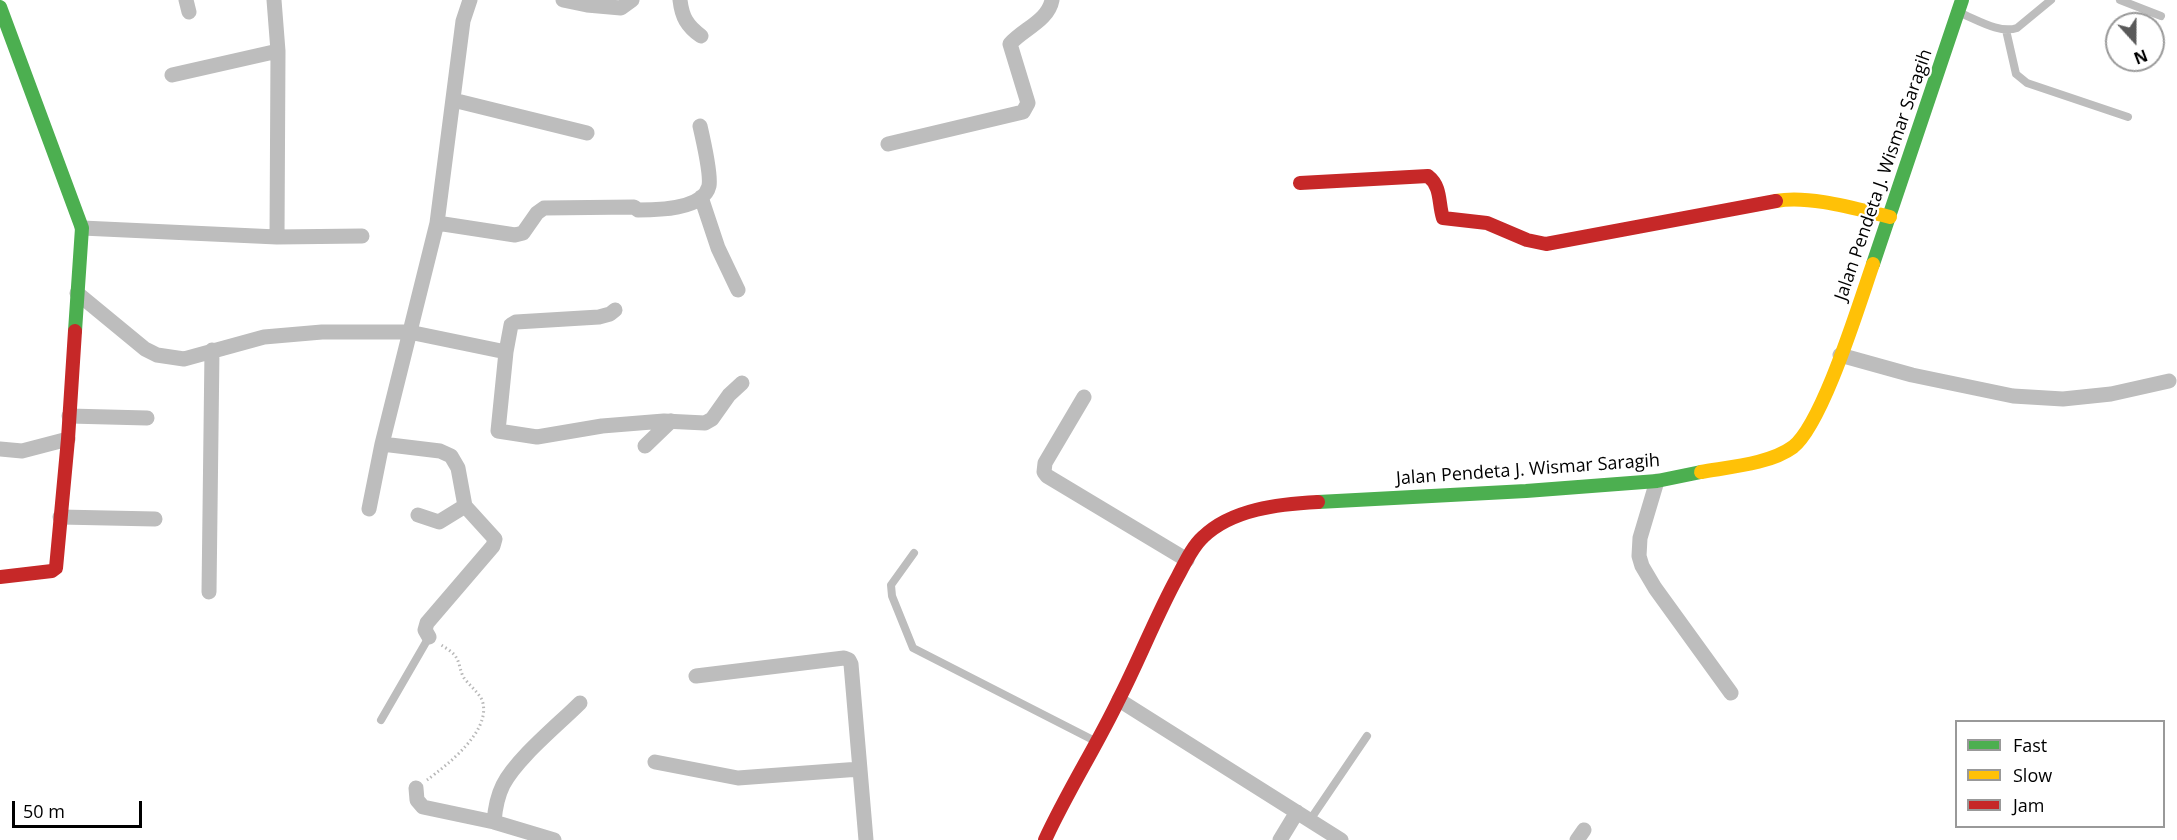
<!DOCTYPE html>
<style>
body{margin:0}
#map{position:relative;width:2177px;height:840px;overflow:hidden;background:#fff;font-family:"Open Sans",sans-serif}
canvas{display:block}
.legend{position:absolute;left:1955px;top:720px;width:210px;height:108px;box-sizing:border-box;background:#fff;border:2px solid #999;margin:0;padding:8px 10px;list-style:none;font-size:18px;color:#000}
.legend li{display:flex;align-items:center;gap:12px;height:30px}
.legend b{width:30px;border:2px solid #999}
.north{position:absolute;left:2105px;top:12px;width:60px;height:60px;box-sizing:border-box;background:#fff;border:2px solid #999;border-radius:50%;rotate:159deg;font-size:16px;font-weight:700;line-height:24px;text-align:center;color:#000}
.north::after{content:'';display:block;margin:auto;width:21px;height:27px;background:#595959;clip-path:polygon(50% 0,100% 100%,50% 72%,0 100%)}
.scale{position:absolute;left:12px;top:801px;width:130px;height:27px;box-sizing:border-box;border:3px solid #000;border-top:0;padding-left:8px;font-size:18px;line-height:21px;white-space:nowrap;color:#000;-webkit-text-stroke:4px #fff;paint-order:stroke}
</style>
<div id="map">
<canvas width="2177" height="840"></canvas>
<ul class="legend">
<li><b style="height:8px;background:#4caf50"></b>Fast</li>
<li><b style="height:8px;background:#ffc107"></b>Slow</li>
<li><b style="height:8px;background:#c62828"></b>Jam</li>
</ul>
<div class="north">N</div>
<div class="scale">50 m</div>
</div>
<script>
const c = document.querySelector('canvas').getContext('2d');
c.lineJoin = 'round';
function stroke(path, color, width, dash) { c.strokeStyle = color; c.lineWidth = width; c.lineCap = dash ? 'butt' : 'round'; c.setLineDash(dash || []); c.stroke(path); }
function label(font, color, halo, rows, align = 'center') {
  c.font = font + ' "Open Sans",sans-serif'; c.lineWidth = 4.5; c.setLineDash([]); c.textBaseline = 'middle'; c.strokeStyle = halo; c.fillStyle = color; for (const [text, x, y, turn = 0] of rows) {
    c.save(); c.translate(x, y); c.rotate((+turn || 0) * Math.PI / 180); c.textAlign = isNaN(turn) ? turn : align; if (halo) c.strokeText(text, 0, 0); c.fillText(text, 0, 0); c.restore();
  }
}
stroke(new Path2D(`
 M427,780C447,765 493,730 482,700C478,692 470,686 464,678C460,672 460,663 456,657C453,652 446,648 441,645`), '#b8b8b8', 3, [1.5, 3]);
stroke(new Path2D(`
 M2120,0L2161,16
 M1960,13C1976,19 1999,34 2017,28L2051,0
 M2006,30L2016,74L2027,83L2128,117
 M914,553L891,585L892,596L913,648L1095,741
 M381,720L429,637
 M1310,820L1367,736`), '#bdbdbd', 8);
stroke(new Path2D(`
 M186,0L189,12
 M274,0L278,51L277,237
 M563,0L587,5L621,8L632,0
 M680,0C682,17 687,26 701,36
 M172,75L278,51
 M453,100L587,133
 M888,144L1023,112L1028,103L1010,44C1023,29 1048,21 1052,0
 M701,197L718,248L738,290
 M437,223L515,235L523,233L537,213L544,208L634,207L638,210C656,210 703,210 709,186C711,175 703,139 700,126
 M82,228L277,237L362,236
 M77,293L145,349L157,355L184,359L264,337L322,332H409L506,352
 M615,310L610,314L599,317L516,322L511,325L506,352L498,431L537,437L602,426L664,421L705,423L712,419L729,395L742,383
 M1840,355L1912,375L2013,396L2063,399L2111,394L2169,381
 M1084,397L1045,463L1044,472L1047,476L1187,560
 M69,416L147,418
 M382,444L440,451L451,456L458,468L465,506L495,539L493,546L427,623L425,630L429,637
 M645,446L671,421
 M0,449L22,451L68,439
 M1657,481L1640,538L1639,556L1642,566L1655,588L1731,693
 M369,509L382,444L437,223L463,21L470,0
 M418,515L439,522L465,506
 M60,517L155,519
 M209,592L212,350
 M696,676L844,658L849,660L851,664L866,840
 M1119,700L1341,840
 M655,762L738,778L860,769
 M416,788L417,800L423,807L494,822L554,840
 M494,822C495,809 497,797 503,785C517,758 558,725 580,703
 M1280,840L1297,812
 M1577,840L1584,830`), '#bdbdbd', 15);
stroke(new Path2D(`
 M0,7L82,228L75,331
 M1873,264L1962,0
 M1318,502L1526,491L1657,481L1701,472`), '#4caf50', 14);
stroke(new Path2D(`
 M1776,201C1810,195 1856,209 1890,217
 M1701,472C1729,467 1770,464 1793,447C1823,423 1859,304 1873,264`), '#ffc107', 14);
stroke(new Path2D(`
 M1300,183L1428,176C1442,187 1438,203 1443,218L1487,223L1527,240L1546,244L1776,201
 M0,577L52,571L56,568L68,439L75,331
 M1045,840C1067,792 1096,747 1119,699C1140,658 1156,616 1178,576C1185,563 1192,547 1203,537C1232,509 1279,504 1318,502`), '#c62828', 14);
label('18px', '#000', '#fff', [
 ["Jalan Pendeta J. Wismar Saragih",1884,175,-71],
 ["Jalan Pendeta J. Wismar Saragih",1528,470,-4]
]);
</script>
